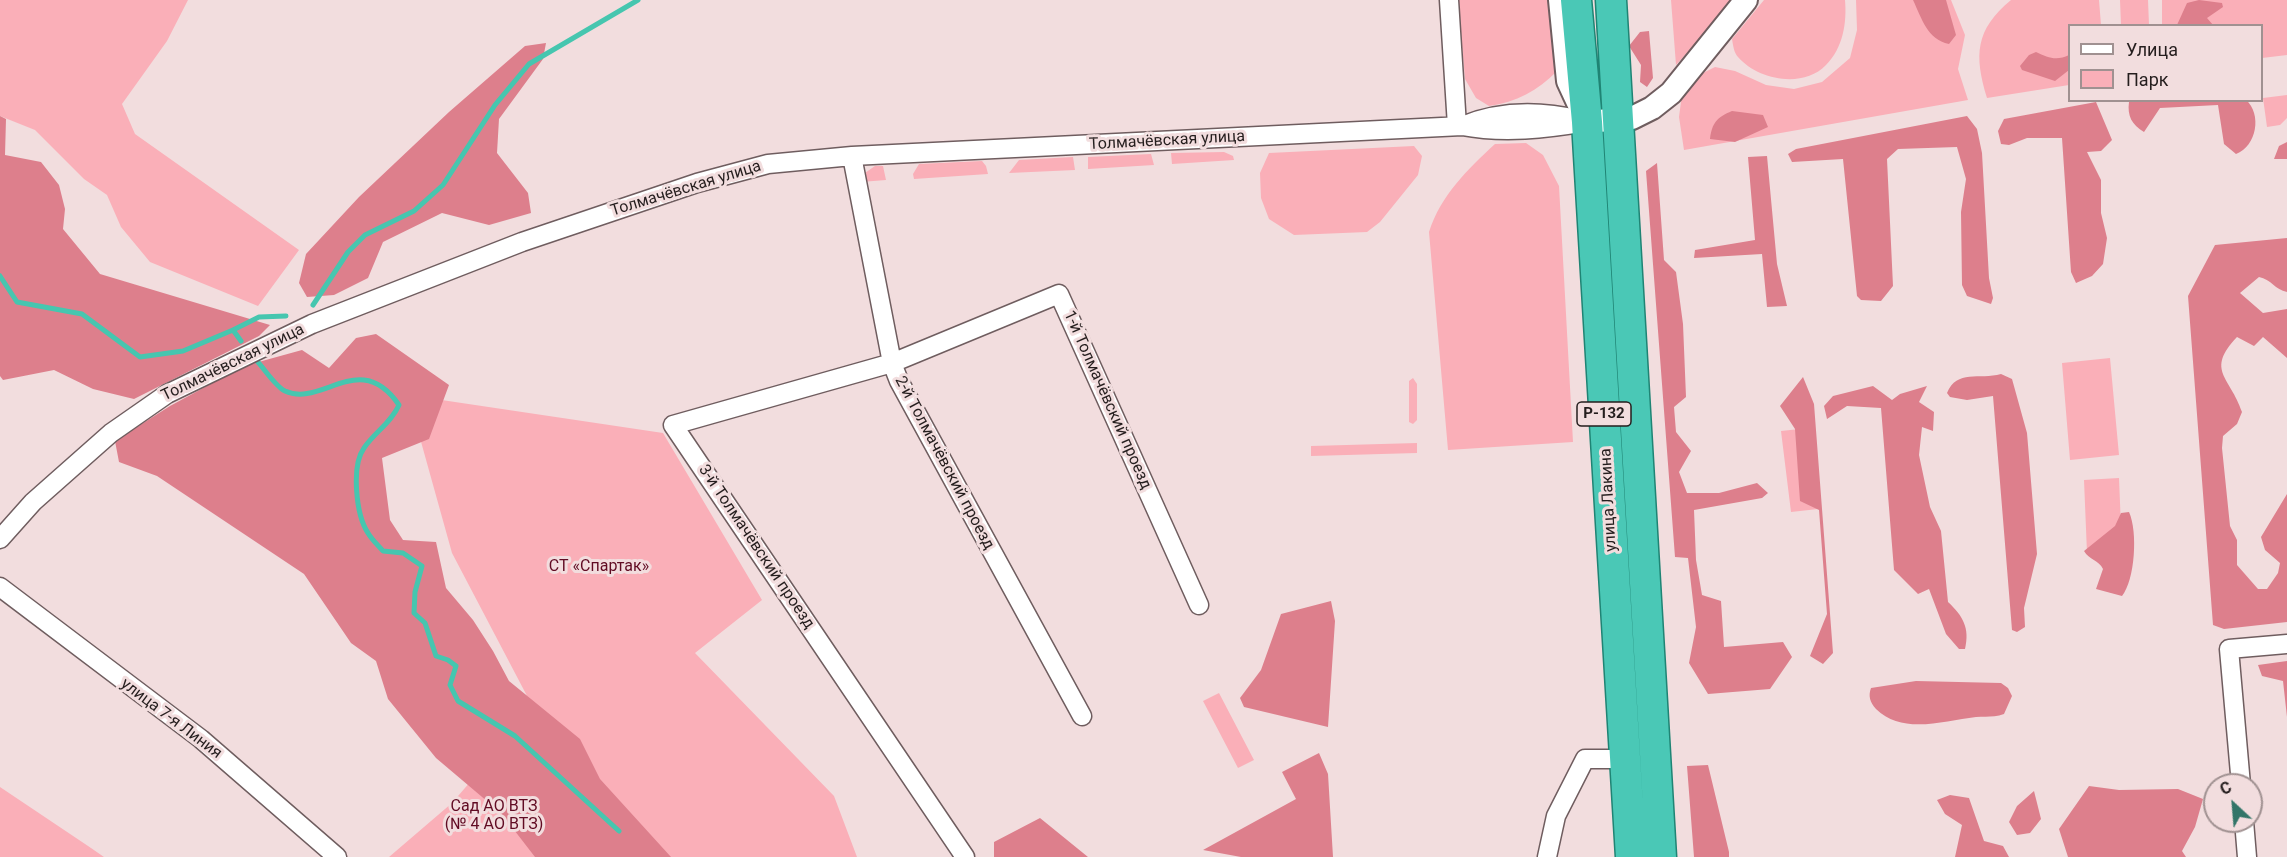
<!DOCTYPE html>
<meta charset="utf-8">
<style>
body{margin:0}
#map{position:relative;width:2287px;height:857px;overflow:hidden;background:#f2ddde;font-family:Roboto,sans-serif}
canvas{display:block}
.legend{position:absolute;left:2068px;top:24px;width:195px;height:78px;box-sizing:border-box;background:#f2ddde;border:2px solid #a09191;margin:0;padding:8px 10px;list-style:none;font-size:18px;color:#251e1e}
.legend li{display:flex;align-items:center;gap:12px;height:30px}
.legend b{width:30px;border:2px solid #a09191}
.north{position:absolute;left:2203px;top:773px;width:60px;height:60px;box-sizing:border-box;background:#f2ddde;border:2px solid #a09191;border-radius:50%;rotate:334deg;font-size:16px;font-weight:700;line-height:24px;text-align:center;color:#251e1e}
.north::after{content:'';display:block;margin:auto;width:21px;height:27px;background:#327568;clip-path:polygon(50% 0,100% 100%,50% 72%,0 100%)}
</style>
<div id="map">
<canvas width="2287" height="857"></canvas>
<ul class="legend">
<li><b style="height:8px;background:#fff"></b>Улица</li>
<li><b style="height:16px;background:#faafb8"></b>Парк</li>
</ul>
<div class="north">С</div>
</div>
<script>
const c = document.querySelector('canvas').getContext('2d');
c.lineJoin = 'round';
function paint(path, color) { c.fillStyle = color; c.fill(path, 'evenodd'); }
function stroke(path, color, width, dash) { c.strokeStyle = color; c.lineWidth = width; c.lineCap = dash ? 'butt' : 'round'; c.setLineDash(dash || []); c.stroke(path); }
function label(font, color, halo, rows, align = 'center') {
  c.font = font + ' Roboto,sans-serif'; c.lineWidth = 6; c.setLineDash([]); c.textBaseline = 'middle'; c.strokeStyle = halo; c.fillStyle = color; for (const [text, x, y, turn = 0] of rows) {
    c.save(); c.translate(x, y); c.rotate((+turn || 0) * Math.PI / 180); c.textAlign = isNaN(turn) ? turn : align; if (halo) c.strokeText(text, 0, 0); c.fillText(text, 0, 0); c.restore();
  }
}
paint(new Path2D(`
 M0,0H188L167,41L122,104L135,134L299,250L258,306L150,262L121,227L107,195L84,179L35,130L0,116Z
 M1458,0H1552L1557,71C1538,91 1516,102 1489,106L1476,98L1465,79Z
 M1671,0H1735L1676,65Z
 M1764,0H1845C1847,23 1843,48 1826,65C1803,89 1758,80 1738,57C1734,53 1733,45 1732,39Z
 M1856,0H1951L1965,35L1958,69L1968,100L1684,150L1679,117L1682,94L1699,75L1715,67L1735,71L1766,85L1794,89L1822,82L1850,58L1857,30Z
 M2011,0H2099L2101,25L2070,26L2069,85L1987,98C1974,55 1975,30 2011,0Z
 M2120,0H2148L2149,25H2121Z
 M2162,0H2287V55L2262,58V26L2162,25Z
 M2287,95V118L2280,125L2267,127L2263,98Z
 M1526,143L1543,155L1559,186L1573,442L1448,450L1429,232C1441,195 1467,170 1495,144Z
 M1414,146L1422,156L1418,175L1380,222L1367,232L1294,235L1269,219L1261,198L1260,173L1269,153Z
 M1224,152L1233,156L1234,160L1172,164L1171,153Z
 M1151,154L1154,165L1088,169V157Z
 M1073,157L1075,170L1009,173L1019,160Z
 M982,161L986,166L988,174L914,179L913,174L919,164Z
 M875,166H883L886,180L861,182L862,175Z
 M2110,358L2119,455L2070,460L2062,363Z
 M1413,378L1417,384V420L1413,424L1409,422V381Z
 M408,395L663,433L762,600L695,653L834,796L857,857H389L452,803L496,752L547,734L452,553Z
 M1809,428L1818,509L1791,512L1781,431Z
 M1417,443V453L1311,456V446Z
 M2119,478L2122,552L2087,553L2084,480Z
 M1219,693L1254,760L1238,768L1203,701Z
 M0,787L91,848L104,857H0Z`), '#faafb8');
paint(new Path2D(`
 M1913,0H1946L1956,35L1949,44C1927,39 1922,19 1913,0Z
 M2199,0L2222,3L2223,7L2207,18L2213,25H2177L2187,3Z
 M1649,31L1653,78L1647,87L1640,82L1641,65L1629,46L1640,32Z
 M546,43L543,59L499,119L497,153L528,193L531,213L489,225L442,213L383,242L368,278L334,295L307,297L299,283L306,254L359,197L449,112L525,46Z
 M2036,52C2048,58 2057,61 2069,55V70L2055,81L2022,70L2020,66L2029,55Z
 M2246,100C2262,114 2257,146 2236,154L2224,144L2218,105L2160,108L2144,132C2132,125 2127,116 2129,102L2133,101Z
 M2096,102L2112,140L2101,151L2087,152L2101,180V213L2107,238L2103,264L2092,276L2076,283L2071,272L2062,138H2027L2009,145L2001,144L1998,131L2004,119Z
 M1732,111L1763,115L1768,127L1735,142L1710,139C1712,123 1717,117 1732,111Z
 M0,116L6,119L5,155L41,162L59,185L65,209L63,229L100,274L270,325L259,336L134,399L93,389L54,370L3,380L0,376Z
 M1967,116L1977,129L1982,153L1989,278L1993,298L1991,304L1967,296L1962,285L1961,212L1966,179L1957,147L1898,149L1887,159L1893,286L1881,301L1861,300L1857,296L1843,159L1792,162L1788,154L1796,149Z
 M2287,142V159H2274L2279,146Z
 M1767,156L1777,264L1787,306L1767,307L1762,254L1694,258L1695,250L1755,240L1748,157Z
 M1657,163L1664,260L1676,272L1683,324L1686,397L1674,407L1676,432L1691,451L1679,472L1687,493H1719L1757,483L1768,493L1762,498L1694,510L1696,560L1702,595L1721,601L1724,647L1783,642L1792,657L1770,689L1708,694L1689,663L1696,627L1688,558L1675,557L1646,171Z
 M2287,238V292C2275,290 2271,279 2259,277L2240,293L2263,313L2287,309V358L2263,337L2254,346L2237,337C2205,371 2230,376 2242,412L2237,424L2223,436L2222,448L2230,526L2237,540V565L2258,589H2267L2278,573L2280,563L2265,550L2261,537L2287,494V622L2224,629L2213,625L2188,296L2215,245Z
 M376,334L449,385L429,439L382,458L390,520L403,540L436,542L446,588L473,620L493,651L509,681L580,739L600,779L671,857H535L501,813L436,758L388,699L376,661L351,643L304,574L157,476L119,462L115,441L170,406L244,366L302,350L329,368L356,338Z
 M2001,374L2012,379L2027,433L2037,554L2024,608L2025,627L2017,632L2012,630L1993,396L1967,400L1950,397L1947,393C1957,369 1979,380 2001,374Z
 M1803,377L1814,404L1833,653L1823,664L1810,656L1827,614L1819,510L1800,501L1795,429L1780,406Z
 M1873,386L1892,400L1900,394L1927,386L1919,402L1934,412L1933,431L1922,427L1919,455L1930,507L1941,531L1948,602C1963,616 1970,628 1965,649H1959L1946,634L1929,589L1918,594L1894,570L1881,408L1847,406L1827,419L1824,406L1833,396Z
 M2129,512C2138,532 2135,580 2122,596L2096,589L2103,569C2099,560 2089,560 2084,551L2115,526L2121,513Z
 M1331,601L1335,621L1328,727L1244,707L1240,698L1261,670L1281,614Z
 M2287,661V717L2283,681L2262,676L2258,665Z
 M1916,681L2001,683L2008,688L2012,696L2004,714C1994,718 1986,716 1976,717C1943,721 1902,735 1876,709C1870,702 1868,696 1871,688Z
 M1319,753L1328,774L1333,857H1241L1203,850L1296,799L1282,772Z
 M1708,765L1729,852V857H1694L1687,766Z
 M2089,786L2119,790L2178,789L2203,799L2195,827L2182,851L2186,857H2068L2059,829Z
 M2034,791L2041,819L2030,833L2017,835L2009,822L2017,806Z
 M1950,795L1969,798L1984,841L2003,846L2009,857H1955L1962,825L1945,814L1937,800Z
 M1040,818L1088,857H994V842Z`), '#dd7f8c');
stroke(new Path2D(`
 M0,276L17,302L82,314L140,357L183,351L233,330L241,341
 M313,305L348,252L365,235L414,211L443,185L495,105L529,64L638,0
 M233,330L259,317L286,316
 M256,360C264,368 275,386 285,391C322,408 360,348 399,405C391,423 375,432 364,448C351,466 356,515 368,533C372,540 378,545 383,551L403,553L422,566L415,592L414,613L425,623L436,656L448,660L456,666L450,685L458,701L515,736L619,831`), '#46c6af', 5);
const minor = new Path2D(`
 M1449,0L1457,126
 M1462,126C1501,110 1539,110 1580,120
 M852,156L892,363L899,381L1082,716
 M0,539L33,502L111,433L167,394L312,324L522,242L697,183L768,164L852,156L1462,126C1504,134 1546,129 1587,122
 M0,587L201,739L337,857
 M2241,785L2229,649L2287,644
 M2244,821L2247,857
 M965,857L673,425L892,363L1059,294L1199,605
 M1547,857L1556,816L1585,759H1624`);
const tertiary = new Path2D(`
 M1560,0L1568,81L1587,122L1632,118L1652,108L1671,93L1746,0`);
const trunk = new Path2D(`
 M1576,0L1587,122L1631,857
 M1611,0L1661,857`);
stroke(minor, '#6f5d5f', 21);
stroke(tertiary, '#6f5d5f', 26);
stroke(trunk, '#1f8474', 33);
stroke(minor, '#fff', 18);
stroke(tertiary, '#fff', 22);
stroke(trunk, '#4ac8b6', 30);
for (const [x, y, w] of [
 [1604,414,54]
]) { const box = new Path2D(); box.roundRect(x - w / 2, y - 12, w, 24, 4.5); c.fillStyle = '#f2ddde'; c.fill(box); stroke(box, '#251e1e', 1.5); }
label('bold 15px', '#251e1e', null, [
 ["Р-132",1604,414]
]);
label('16px', '#251e1e', '#f2ddde', [
 ["Толмачёвская улица",1167,141,-3],
 ["Толмачёвская улица",686,189,-17],
 ["Толмачёвская улица",233,363,-26],
 ["1-й Толмачёвский проезд",1107,400,66],
 ["2-й Толмачёвский проезд",944,463,62],
 ["улица Лакина",1609,500,-93],
 ["3-й Толмачёвский проезд",756,547,56],
 ["улица 7-я Линия",171,719,37]
]);
label('16px', '#610b23', '#f2ddde', [
 ["СТ «Спартак»",599,567],
 ["Сад АО ВТЗ",494,807],
 ["(№ 4 АО ВТЗ)",494,825]
]);
</script>
